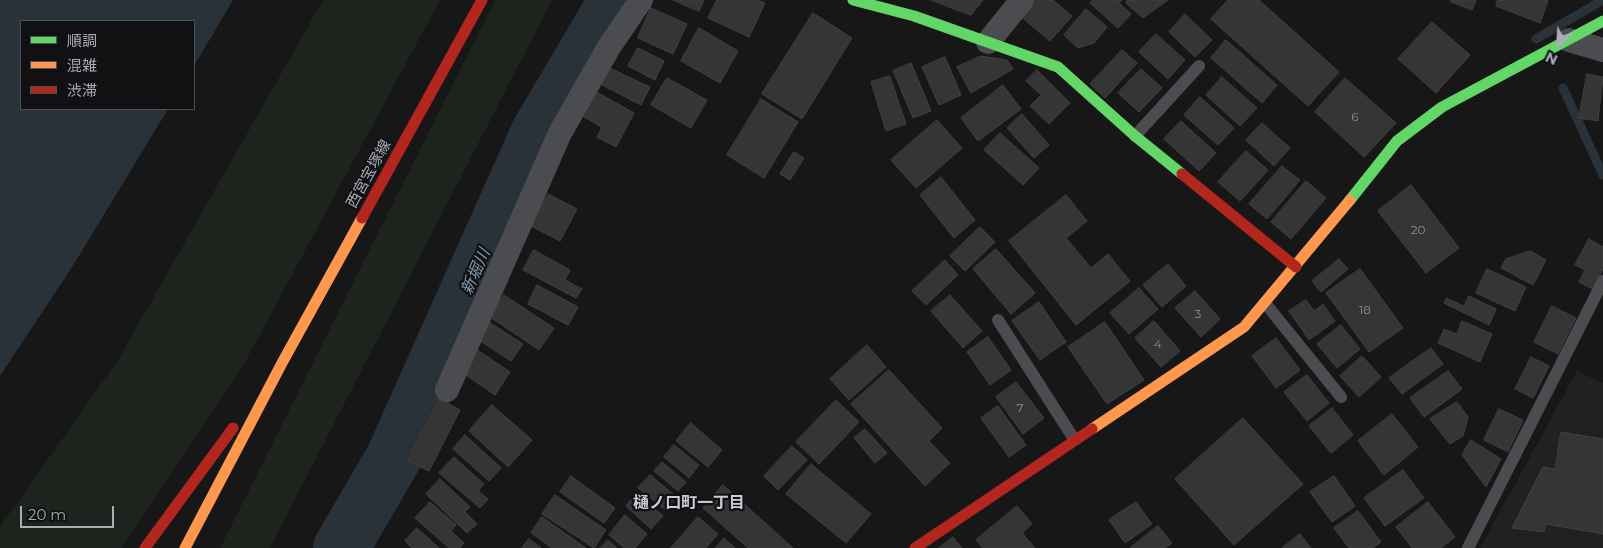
<!DOCTYPE html>
<meta charset="utf-8">
<style>
body{margin:0}
#map{position:relative;width:1603px;height:548px;overflow:hidden;background:#171717;font-family:Montserrat,"Noto Sans JP",sans-serif}
canvas{display:block}
.legend{position:absolute;left:20px;top:20px;width:175px;height:90px;box-sizing:border-box;background:#111113;border:1px solid #4d4f55;margin:0;padding:6px 9px;list-style:none;font-size:15px;color:#a8adb8}
.legend li{display:flex;align-items:center;gap:10px;height:25px}
.legend b{width:25px;border:1px solid #4d4f55}
.north{position:absolute;left:1533px;top:20px;width:50px;height:50px;-webkit-text-stroke:4px #111113;paint-order:stroke;rotate:206deg;font-size:14px;font-weight:700;line-height:20px;text-align:center;color:#a8adb8}
.north::after{content:'';display:block;margin:auto;width:18px;height:22px;background:#a8adb8;clip-path:polygon(50% 0,100% 100%,50% 72%,0 100%)}
.scale{position:absolute;left:20px;top:506px;width:94px;height:22px;box-sizing:border-box;border:2px solid #a8adb8;border-top:0;padding-left:6px;font-size:15px;line-height:18px;white-space:nowrap;color:#a8adb8;-webkit-text-stroke:4px #111113;paint-order:stroke}
</style>
<div id="map">
<canvas width="1603" height="548"></canvas>
<ul class="legend">
<li><b style="height:6px;background:#63d668"></b>順調</li>
<li><b style="height:6px;background:#ff974d"></b>混雑</li>
<li><b style="height:6px;background:#b3261e"></b>渋滞</li>
</ul>
<div class="north">N</div>
<div class="scale">20 m</div>
</div>
<script>
const c = document.querySelector('canvas').getContext('2d');
c.lineJoin = 'round';
function paint(path, color) { c.fillStyle = color; c.fill(path, 'evenodd'); }
function stroke(path, color, width, dash) { c.strokeStyle = color; c.lineWidth = width; c.lineCap = dash ? 'butt' : 'round'; c.setLineDash(dash || []); c.stroke(path); }
function label(font, color, halo, rows, align = 'center') {
  c.font = font + ' Montserrat,"Noto Sans JP",sans-serif'; c.lineWidth = 4.5; c.setLineDash([]); c.textBaseline = 'middle'; c.strokeStyle = halo; c.fillStyle = color; for (const [text, x, y, turn = 0] of rows) {
    c.save(); c.translate(x, y); c.rotate((+turn || 0) * Math.PI / 180); c.textAlign = isNaN(turn) ? turn : align; if (halo) c.strokeText(text, 0, 0); c.fillText(text, 0, 0); c.restore();
  }
}
paint(new Path2D(`
 M1577,371L1603,383V548H1480Z`), '#212123');
paint(new Path2D(`
 M323,0H440L244,364L121,548H0V527L118,360Z
 M495,0H552L270,548H220Z`), '#1d241e');
paint(new Path2D(`
 M0,0H233L194,66V21H21V109H168L74,264L0,376Z`), '#2a3239');
stroke(new Path2D(`
 M1536,39L1603,0
 M1563,88L1603,175`), '#2a3239', 9);
stroke(new Path2D(`
 M341,548L394,457L539,132L617,0`), '#2a3239', 56);
const building = new Path2D(`
 M673,0H704L699,11Z
 M717,0H757L765,3L749,37L708,18Z
 M931,0H983L971,15Z
 M1034,0H1053L1072,16L1050,41L1020,16Z
 M1093,0H1122L1119,3L1131,14L1118,28L1090,3Z
 M1128,0H1168L1143,18L1126,3Z
 M1228,0H1259L1339,72L1308,106L1211,19Z
 M1451,0H1476L1472,10L1451,2Z
 M1498,0H1545L1548,1L1540,23L1496,6Z
 M651,8L687,24L673,54L638,38Z
 M1086,9L1107,27L1094,43L1078,48L1064,35Z
 M813,13L852,38L802,119L762,94Z
 M1185,14L1212,40L1195,57L1169,32Z
 M1432,22L1470,55L1436,93L1398,59Z
 M699,28L738,51L720,83L681,61Z
 M1156,34L1185,60L1168,79L1139,52Z
 M1226,40L1277,85L1262,103L1211,58Z
 M638,48L664,61L655,80L628,66Z
 M1122,50L1137,63L1105,98L1090,84Z
 M981,56L1007,60L1013,69L971,93L957,67Z
 M945,57L961,95L939,105L922,67Z
 M911,63L931,111L913,118L893,71Z
 M610,68L650,87L641,105L602,85Z
 M1141,69L1162,88L1139,112L1118,93Z
 M1037,70L1070,103L1049,124L1030,106L1041,95L1026,81Z
 M1587,74L1603,77L1598,121L1579,118Z
 M890,76L906,124L886,131L871,82Z
 M1222,77L1257,108L1240,126L1206,95Z
 M667,78L707,100L691,128L651,105Z
 M1345,78L1396,123L1364,157L1315,112Z
 M1003,85L1021,109L978,141L961,118Z
 M595,91L634,113L616,147L597,137L602,127L582,116Z
 M1200,97L1234,128L1218,145L1184,115Z
 M761,99L798,122L764,178L727,155Z
 M1022,114L1049,145L1034,158L1007,128Z
 M937,120L962,148L916,188L891,160Z
 M1181,121L1216,153L1199,171L1164,139Z
 M1262,123L1290,148L1274,166L1246,140Z
 M1000,133L1039,168L1023,185L984,150Z
 M1246,151L1268,170L1240,201L1218,182Z
 M794,152L804,158L790,180L780,174Z
 M1282,166L1300,180L1267,219L1249,204Z
 M941,177L975,220L954,238L920,195Z
 M1306,181L1326,198L1291,239L1271,222Z
 M1411,185L1459,248L1426,273L1378,211Z
 M548,194L577,209L560,241L531,226Z
 M1066,195L1087,221L1066,238L1091,268L1108,254L1130,281L1076,325L1009,241Z
 M980,227L995,242L965,271L950,256Z
 M1589,239L1603,247V269L1593,289L1579,282L1585,270L1575,265Z
 M996,249L1035,293L1011,314L973,269Z
 M534,250L570,270L565,280L582,289L576,298L523,270Z
 M1530,251L1546,260L1533,285L1501,268L1506,259Z
 M1339,259L1348,269L1321,292L1312,281Z
 M945,260L958,275L926,305L912,291Z
 M1168,264L1186,286L1162,307L1143,285Z
 M1360,269L1403,328L1369,352L1326,293Z
 M1487,269L1526,287L1515,311L1476,293Z
 M537,285L578,307L568,325L528,304Z
 M1139,288L1158,309L1129,334L1110,313Z
 M1195,291L1220,319L1201,337L1175,308Z
 M504,295L554,328L539,350L490,317Z
 M950,295L982,331L963,348L931,311Z
 M1469,296L1496,309L1489,325L1444,303L1446,298L1464,306Z
 M1306,300L1314,311L1323,304L1335,321L1309,340L1289,311Z
 M1039,302L1066,342L1040,360L1012,321Z
 M1552,306L1576,318L1558,354L1534,342Z
 M1154,321L1180,351L1161,367L1135,338Z
 M1462,321L1492,334L1480,362L1438,343L1444,329L1457,334Z
 M489,322L523,344L511,361L477,339Z
 M1105,322L1144,380L1107,404L1068,347Z
 M1341,325L1360,349L1337,368L1317,344Z
 M988,337L1011,370L990,385L967,352Z
 M1276,338L1300,370L1276,388L1252,356Z
 M867,345L886,367L849,400L830,379Z
 M1431,348L1443,364L1402,394L1389,378Z
 M476,349L510,372L495,395L460,371Z
 M1362,356L1381,377L1359,397L1340,376Z
 M1531,357L1549,366L1533,398L1515,389Z
 M889,370L942,428L929,441L950,463L925,486L851,404Z
 M1448,371L1462,389L1424,417L1410,398Z
 M1307,375L1329,403L1307,421L1284,392Z
 M1016,382L1044,418L1023,434L996,397Z
 M440,399L460,410L429,471L408,461Z
 M836,400L859,422L819,464L796,442Z
 M1457,402L1468,417L1463,436L1450,444L1430,419Z
 M492,405L532,440L508,467L469,431Z
 M998,406L1026,445L1009,457L981,418Z
 M1332,408L1353,435L1331,453L1309,426Z
 M1499,409L1523,420L1508,452L1484,440Z
 M1392,414L1418,447L1384,475L1358,441Z
 M1243,418L1303,484L1234,545L1175,479Z
 M691,423L722,450L708,467L676,441Z
 M865,429L887,453L875,463L854,438Z
 M1561,432L1603,439V534L1546,524L1544,532L1512,528L1543,467L1555,469Z
 M465,435L501,468L489,481L453,449Z
 M1471,440L1501,459L1486,487L1462,455Z
 M674,445L699,465L689,478L664,457Z
 M792,446L807,460L778,490L764,476Z
 M454,457L484,484L478,491L488,499L480,508L439,473Z
 M662,462L686,482L678,491L654,471Z
 M811,464L871,514L846,543L786,494Z
 M1403,470L1424,498L1385,526L1364,498Z
 M650,475L677,497L665,510L638,488Z
 M571,476L615,508L604,523L560,492Z
 M1334,476L1355,506L1332,522L1310,492Z
 M440,479L470,507L465,512L477,524L467,533L426,494Z
 M723,485L793,548H748L703,508Z
 M637,493L663,516L651,529L626,506Z
 M555,495L606,530L594,548L542,514Z
 M430,502L456,525L451,531L464,543L460,548H449L415,518Z
 M1136,502L1152,524L1125,543L1109,520Z
 M1428,502L1455,537L1441,548H1412L1396,527Z
 M1017,506L1032,524L1022,533L1035,548H983L976,540Z
 M1358,511L1381,542L1373,548H1349L1334,528Z
 M625,515L647,534L635,548H624L609,535Z
 M542,517L586,548H552L531,533Z
 M698,517L718,534L706,548H671Z
 M1158,526L1172,543L1165,548H1130Z
 M417,528L439,548H412L405,541Z
 M1300,534L1311,548H1282Z
 M953,537L962,548H939Z
 M724,538L735,548H716Z
 M529,539L541,548H522Z
 M608,540L617,548H600Z`);
paint(building, '#353536');
stroke(building, '#3f4043', 1);
stroke(new Path2D(`
 M1135,136L1199,66
 M1265,303L1341,397
 M998,320L1074,439
 M1468,548L1603,281`), '#4b4c50', 12);
stroke(new Path2D(`
 M1569,40L1603,50
 M988,42L1022,0
 M447,390L560,133L609,47L641,0`), '#4b4c50', 24);
stroke(new Path2D(`
 M853,0L914,16L1058,67L1135,136L1182,174
 M1350,200L1397,141L1442,107L1603,21`), '#63d668', 11);
stroke(new Path2D(`
 M1092,429L1244,327L1350,200
 M185,548L282,363L362,218`), '#ff974d', 11);
stroke(new Path2D(`
 M1182,174L1296,267
 M362,218L482,0
 M145,548L233,428
 M915,548L1092,429`), '#b3261e', 11);
label('12px', '#8b8f98', null, [
 ["6",1355,117],
 ["20",1418,230],
 ["18",1365,310],
 ["3",1198,314],
 ["4",1158,344],
 ["7",1020,408]
]);
label('15px', '#a8adb8', '#111113', [
 ["西宮宝塚線",369,174,-61]
]);
label('italic 16px', '#7f9bb3', '#111113', [
 ["新堀川",476,272,-66]
]);
label('bold 16px', '#c9ccd4', '#111113', [
 ["樋ノ口町一丁目",689,503]
]);
</script>
